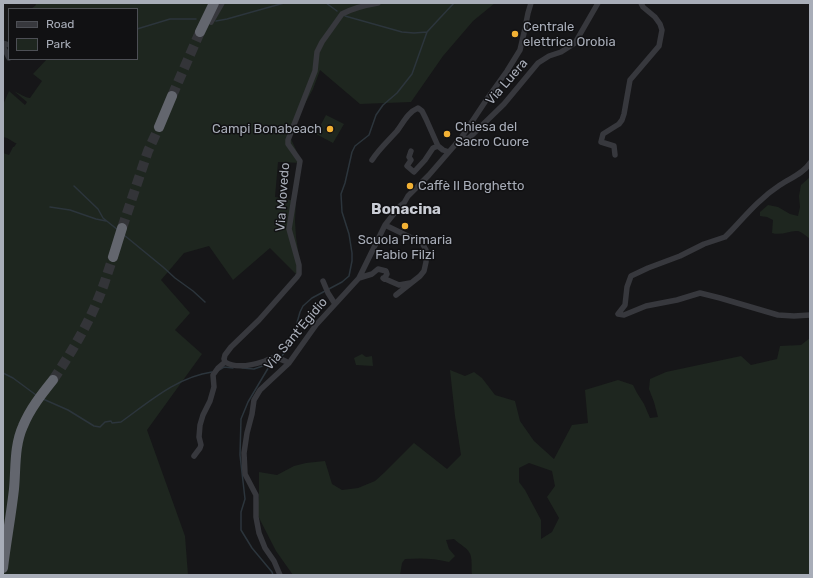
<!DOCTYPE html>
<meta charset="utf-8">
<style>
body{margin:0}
#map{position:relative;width:813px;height:578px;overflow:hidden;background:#161618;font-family:Rubik,sans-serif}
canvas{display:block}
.frame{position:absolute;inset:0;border:4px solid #a8adb8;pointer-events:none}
.legend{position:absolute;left:8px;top:8px;width:130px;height:52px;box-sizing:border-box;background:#111113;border:1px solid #4d4f55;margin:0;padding:5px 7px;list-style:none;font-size:12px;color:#a8adb8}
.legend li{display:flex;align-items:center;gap:8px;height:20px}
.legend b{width:20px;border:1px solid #4d4f55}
</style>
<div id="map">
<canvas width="813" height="578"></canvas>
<div class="frame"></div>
<ul class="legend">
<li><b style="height:5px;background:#37383d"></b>Road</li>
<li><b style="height:11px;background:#1e261f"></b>Park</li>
</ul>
</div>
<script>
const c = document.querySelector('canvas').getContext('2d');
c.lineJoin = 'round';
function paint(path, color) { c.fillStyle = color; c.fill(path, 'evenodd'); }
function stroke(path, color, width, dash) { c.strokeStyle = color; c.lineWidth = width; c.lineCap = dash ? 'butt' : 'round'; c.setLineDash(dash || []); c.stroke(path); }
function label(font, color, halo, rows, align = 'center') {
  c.font = font + ' Rubik,sans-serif'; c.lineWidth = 3; c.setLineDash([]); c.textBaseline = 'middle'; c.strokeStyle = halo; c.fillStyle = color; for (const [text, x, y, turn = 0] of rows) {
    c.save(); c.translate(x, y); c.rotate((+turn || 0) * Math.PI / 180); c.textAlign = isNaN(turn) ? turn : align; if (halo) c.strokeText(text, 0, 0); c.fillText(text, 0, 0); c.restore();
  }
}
paint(new Path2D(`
 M35,3H495L473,21L443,56L411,102L360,104L320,70L313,89L302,109L291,139L302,163L278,162L275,197L296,201L295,221L296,237L300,263L296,274L270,248L233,280L209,246L184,253L161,280L190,313L175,330L202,354L147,430L185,536L188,575H3V153L9,155L13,147H14L16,144H17L7,138L3,137V105L9,91L25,105L27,102L14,91C18,93 26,98 30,98L42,81L33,74L47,59H137V9H31L36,5Z
 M326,115L344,124L333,143L316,134Z
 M810,177V237L809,238C806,236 802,232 798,231C790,230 782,236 772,233L773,220L767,217L760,216V212L768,205L778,207L790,214L798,216L800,207L799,196L801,185Z
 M810,338V575H472C471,569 473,557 469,552C467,548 458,543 454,539L446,540L449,549L455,556L449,562C434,558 420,558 405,559L402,563L400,575H293L276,551L256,512L259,497V472L277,475L294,466L306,463L325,461L332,484L342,490L358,488L375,481L385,472L414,443L447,469L461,455L455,416L450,370L465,376L474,372L482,378L495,395L515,401L520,421L534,441L554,459L572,425L588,423L585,390L618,380L633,385L637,393L644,404L650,418L658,417L654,402L649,389L650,379L666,372L741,356L751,365L777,359L780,346L801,345ZM529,463L552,471L555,486L547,497L559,518L552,532L541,539V520L525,490L519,482V468Z
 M362,354L366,357L372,356L373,366L356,365L354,358Z`), '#1e261f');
stroke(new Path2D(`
 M326,3L337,11
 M345,16L402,32L414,33L427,32
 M216,21L227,19L284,3
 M137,29L170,19H196
 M74,186L98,209L103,218L118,230
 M50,207L70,210L96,219L106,221
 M124,235L163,267L175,278L193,291L205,302
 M281,357L288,348L295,330L300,312L303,306L312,298L342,282L349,276L352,261V253L349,234L342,212L341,194L345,183L352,152L355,146L369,135L376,115L383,105L397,93L412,74L427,32L439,19L454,3
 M242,368L254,369L271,363
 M219,370L224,367L233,368
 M3,373L13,378L36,395
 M43,399L68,410L94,426L100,427L105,422L111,421L112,423L121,422C149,402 177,377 212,372
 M273,575L272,572L252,548L241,530V512L245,499L240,455L241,419L248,402L270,365L276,360`), '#2c353c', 1.5);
stroke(new Path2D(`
 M172,96L200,32
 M122,228L148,151L159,127
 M53,380C73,350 92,318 104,284C107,275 110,266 113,257`), '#333438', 10, [10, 5]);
stroke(new Path2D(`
 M211,22L222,3
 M3,43L9,45
 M3,46L9,58
 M461,138L465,139L469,138L504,104L538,63L549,56L561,52L575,43L598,3
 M411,151L409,157L411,160L407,166L414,172L425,160L433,148L438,146
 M615,155L614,146L601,142L603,134L619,124L622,120L624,114L630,80L659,46L662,30L660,24L655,17L643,7L641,3
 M372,160C379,149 388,141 397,131C403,123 408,112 418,108L422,111L426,119L438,146L443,150L449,152
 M810,163C803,174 790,178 780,185C760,198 746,215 730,232L725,237L704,244L680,256L648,268L631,276L627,287L625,305L618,314L624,315L646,306L677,300L700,293L720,298L778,315L794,316L810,315
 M385,225L422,243L426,250V262L424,271L420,276L396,295
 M359,278L372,274L378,269L386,271L387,274L384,279
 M383,278L399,285L410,283
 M323,281L328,293L335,304
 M225,362L224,359L225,355L231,347L259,320L297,277L299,274V265L289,229L300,161L288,144V140L315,71L317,52L322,42L342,14C353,8 366,5 378,3
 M225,362C236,369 253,365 265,361C269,359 273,357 277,358C281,359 285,361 289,363
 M194,456L200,448L201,445L199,437L200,425L203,415L210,401L214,387L213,375L218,368L225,362
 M280,575L274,561L265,548L259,533L256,517V495L245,474L244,453L247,433L252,414L254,400L260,390L289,363L316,325L359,278L385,225L400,206L404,203L408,196L429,175L461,138L487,99L507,71L520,50L524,33L528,13L531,3`), '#37383d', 5.5);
stroke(new Path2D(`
 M200,32L214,3
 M159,127L172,96
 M113,257L122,228
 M3,568C6,542 11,516 14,489C16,468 14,446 23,426C30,409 41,395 53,380`), '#63666e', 10);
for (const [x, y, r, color] of [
 [515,34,4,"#f2b134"],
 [330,129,4,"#f2b134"],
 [447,134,4,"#f2b134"],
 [410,186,4,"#f2b134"],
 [405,226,4,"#f2b134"]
]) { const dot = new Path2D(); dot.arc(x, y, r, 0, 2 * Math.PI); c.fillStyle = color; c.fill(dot); stroke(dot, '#111113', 1.5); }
label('13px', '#a8adb8', '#111113', [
 ["Centrale",523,27],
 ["elettrica Orobia",523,42],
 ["Chiesa del",455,127],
 ["Sacro Cuore",455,142],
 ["Campi Bonabeach",322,129,"right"],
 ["Caffè Il Borghetto",418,186],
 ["Scuola Primaria",405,240,"center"],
 ["Fabio Filzi",405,255,"center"]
], 'left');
label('13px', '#a8adb8', '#111113', [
 ["Via Luera",507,82,-49],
 ["Via Movedo",283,197,-86],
 ["Via Sant'Egidio",296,334,-50]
]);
label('bold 15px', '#c9ccd4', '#111113', [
 ["Bonacina",406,210]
]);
</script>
